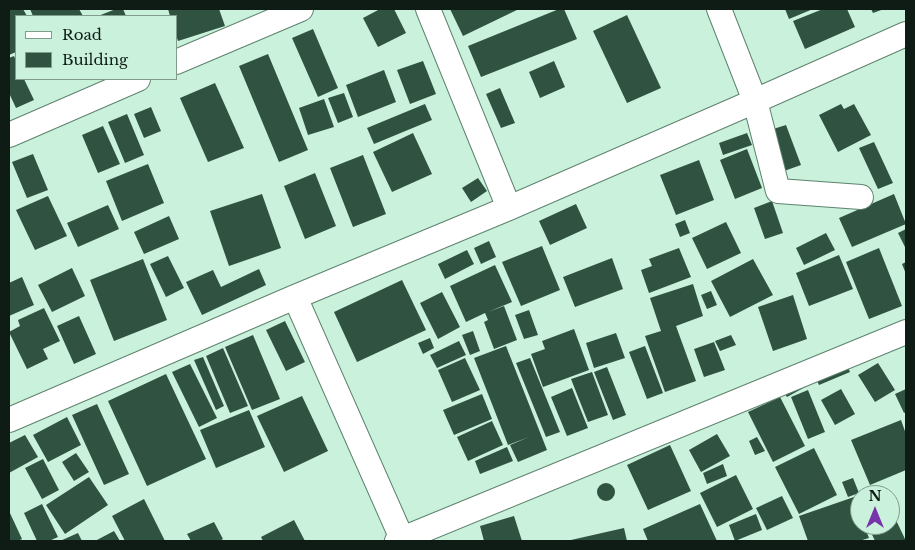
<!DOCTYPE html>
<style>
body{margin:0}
#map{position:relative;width:915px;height:550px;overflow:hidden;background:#caf1db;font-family:"Libre Baskerville",serif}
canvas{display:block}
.frame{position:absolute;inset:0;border:10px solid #0e1c15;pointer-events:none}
.legend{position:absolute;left:15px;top:15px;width:162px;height:65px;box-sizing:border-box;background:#caf1db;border:1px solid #7f9c8c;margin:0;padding:6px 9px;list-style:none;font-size:15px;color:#0e1c15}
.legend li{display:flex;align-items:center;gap:10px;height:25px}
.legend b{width:25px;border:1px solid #7f9c8c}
.north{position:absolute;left:850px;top:485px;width:50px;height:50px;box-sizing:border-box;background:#caf1db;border:1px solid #7f9c8c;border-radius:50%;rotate:0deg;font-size:14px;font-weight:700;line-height:20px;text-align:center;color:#0e1c15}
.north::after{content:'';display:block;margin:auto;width:18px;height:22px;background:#7735aa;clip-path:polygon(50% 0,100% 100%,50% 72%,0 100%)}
</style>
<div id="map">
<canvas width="915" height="550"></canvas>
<div class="frame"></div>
<ul class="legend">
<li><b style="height:6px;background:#fff"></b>Road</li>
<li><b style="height:14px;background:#305241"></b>Building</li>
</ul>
<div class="north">N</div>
</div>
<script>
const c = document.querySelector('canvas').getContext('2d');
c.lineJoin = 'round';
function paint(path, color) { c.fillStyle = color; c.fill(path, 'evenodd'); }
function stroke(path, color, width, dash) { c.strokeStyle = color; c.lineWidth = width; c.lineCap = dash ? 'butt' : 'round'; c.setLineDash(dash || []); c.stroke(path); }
paint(new Path2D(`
 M9,9H23L27,16H16V52L9,55Z
 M30,9H79L83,16H33Z
 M116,9H123L126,16H98Z
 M168,9H219L225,26L178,41L176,35V16H170Z
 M380,9H394L406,33L378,47L363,18Z
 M450,9H519L463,36Z
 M559,9H564L577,39L481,77L468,46Z
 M785,9H813L789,19Z
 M823,9H847L855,27L805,49L793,21Z
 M871,9H884L873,13Z
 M627,15L661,88L627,103L593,31Z
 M313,29L338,88L318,97L292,38Z
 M268,54L308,150L279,162L239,66Z
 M14,56L16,61V79H24L34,100L16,108L9,93V58Z
 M423,61L436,94L410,104L397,70Z
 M554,61L565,87L540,98L529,72Z
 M384,70L396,102L358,117L346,85Z
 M215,83L244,148L208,162L180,98Z
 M500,88L515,123L501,128L486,94Z
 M344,93L353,117L338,123L328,98Z
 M324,99L334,127L308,135L299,108Z
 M425,104L432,120L374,144L367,128Z
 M841,104L844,109L854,104L871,135L838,152L819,115Z
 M151,107L161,131L144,138L134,114Z
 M127,114L144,155L125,163L108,122Z
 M786,125L801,165L784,171L770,130Z
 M103,126L120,164L98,173L82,135Z
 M413,133L432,174L392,192L373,152Z
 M747,133L752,145L723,155L719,143Z
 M874,142L893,183L878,189L859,148Z
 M747,149L762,188L735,199L720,160Z
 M33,154L48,190L27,198L12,162Z
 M363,155L386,214L353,227L330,168Z
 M699,160L714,200L676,215L660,175Z
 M148,164L164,203L122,221L106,181Z
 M315,173L336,226L305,239L284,186Z
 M478,178L487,191L471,202L462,188Z
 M262,194L281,248L229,266L210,211Z
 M894,194L906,224L852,247L839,218Z
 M48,196L67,236L35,250L16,210Z
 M772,201L783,233L765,239L754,208Z
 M576,204L587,228L550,245L539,221Z
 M108,205L119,229L78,247L67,223Z
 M169,216L179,239L144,254L134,232Z
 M685,220L690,233L680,237L675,224Z
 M726,222L741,253L707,269L692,238Z
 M906,229V249L898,233Z
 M826,233L835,250L804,265L796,248Z
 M489,241L496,257L481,264L474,248Z
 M542,246L560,290L521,306L502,262Z
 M679,248L691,277L649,293L641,270L652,266L649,259Z
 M879,248L902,306L869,319L846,262Z
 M467,250L474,264L445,279L438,264Z
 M839,255L853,289L809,306L796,273Z
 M168,256L184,288L166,297L150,264Z
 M612,258L623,289L575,307L563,277Z
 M143,259L167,320L114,341L90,280Z
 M753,259L773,295L730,317L711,281Z
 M906,262V274L902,264Z
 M495,265L512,302L488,312L504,306L517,340L494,349L484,322L488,320L485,313L466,322L450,286Z
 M72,268L85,296L52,312L38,285Z
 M259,269L266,285L202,315L186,282L213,270L221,287Z
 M22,277L34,305L9,316V283Z
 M402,280L426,330L357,362L334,312Z
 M693,284L703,316L676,326L696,381L665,392L645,336L661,331L650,298Z
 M711,291L717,305L707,309L701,295Z
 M442,292L460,327L438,339L420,303Z
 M793,295L807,339L773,351L758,307Z
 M44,308L60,341L43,349L48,359L27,369L9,332L20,326L18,320Z
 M529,310L538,335L524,339L515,315Z
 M79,316L96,354L74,364L57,326Z
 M285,321L305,362L286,371L266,330Z
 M574,329L589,370L543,387L531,354L545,349L542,341Z
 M473,331L480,351L470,355L462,335Z
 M616,333L625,358L594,368L586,343Z
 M253,335L280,399L252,410L225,347Z
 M731,335L736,345L720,351L715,341Z
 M430,338L434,348L423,354L418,343Z
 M459,341L466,355L437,368L430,355Z
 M714,342L725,370L704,377L694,349Z
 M506,346L547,450L518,462L510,445L529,437L508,445L474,358Z
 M645,346L663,393L647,399L629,352Z
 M223,348L248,406L230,413L206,356Z
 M203,357L224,406L216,410L194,360Z
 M465,358L480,390L452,402L438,370Z
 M530,358L560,432L546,437L516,363Z
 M845,361L850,372L819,385L814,374Z
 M878,363L895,390L875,402L858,375Z
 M190,364L217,418L199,427L172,372Z
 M607,367L626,415L613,420L594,372Z
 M592,372L608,415L588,422L571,379Z
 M166,374L206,459L147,486L108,401Z
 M803,379L807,386L787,397L783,391Z
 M572,388L588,428L567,436L551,397Z
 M841,389L855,414L835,425L821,400Z
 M906,389V412L904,413L895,394Z
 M808,390L825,432L808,439L791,397Z
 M482,394L492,419L454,435L443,410Z
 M302,396L328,451L284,472L257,416Z
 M780,397L805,446L773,462L748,412Z
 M97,404L129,474L104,485L72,415Z
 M249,410L265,447L216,468L200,430Z
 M67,417L81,445L48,462L33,435Z
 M901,420L906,434V470L870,485L851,440Z
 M492,421L503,445L468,461L457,437Z
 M717,434L730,456L701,472L689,450Z
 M25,435L38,457L9,473V443Z
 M757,437L765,451L755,455L749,441Z
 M670,445L691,491L648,510L627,465Z
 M507,447L513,461L480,474L475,461Z
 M814,448L837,495L799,514L775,467Z
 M76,453L89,472L74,481L62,462Z
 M43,459L59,490L42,499L25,468Z
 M723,464L727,476L707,484L703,473Z
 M736,475L753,509L717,527L700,493Z
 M89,477L108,505L65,534L46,505Z
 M853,478L859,493L848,497L842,482Z
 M597 492a9 9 0 1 1 18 0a9 9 0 1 1-18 0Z
 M782,496L793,518L767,530L756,508Z
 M854,497L860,513V525H864L869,538L859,541H808L799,516Z
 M144,499L165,541H125L112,516Z
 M42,504L58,537L49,541H37L24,513Z
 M700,504L717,541H648L643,529Z
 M9,511L22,539L18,541H9Z
 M756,514L762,530L735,541L729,525Z
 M514,516L522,541H484L480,526Z
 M894,516L906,541H875L869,528L875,525H890V518Z
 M294,520L305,541H263L261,537Z
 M214,522L223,539L219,541H191L187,534Z
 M624,528L627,541H572L571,540Z
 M114,531L120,541H95Z
 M78,533L82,541H60Z`), '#305241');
const minor = new Path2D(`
 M428,9L509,208
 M719,9L755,101L778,191L861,197
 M176,62L301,9
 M9,135L138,79
 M295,297L403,541
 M9,420L295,297L509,208L755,101L906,34
 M397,541L906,332`);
stroke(minor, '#5e826e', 26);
stroke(minor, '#fff', 24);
</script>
